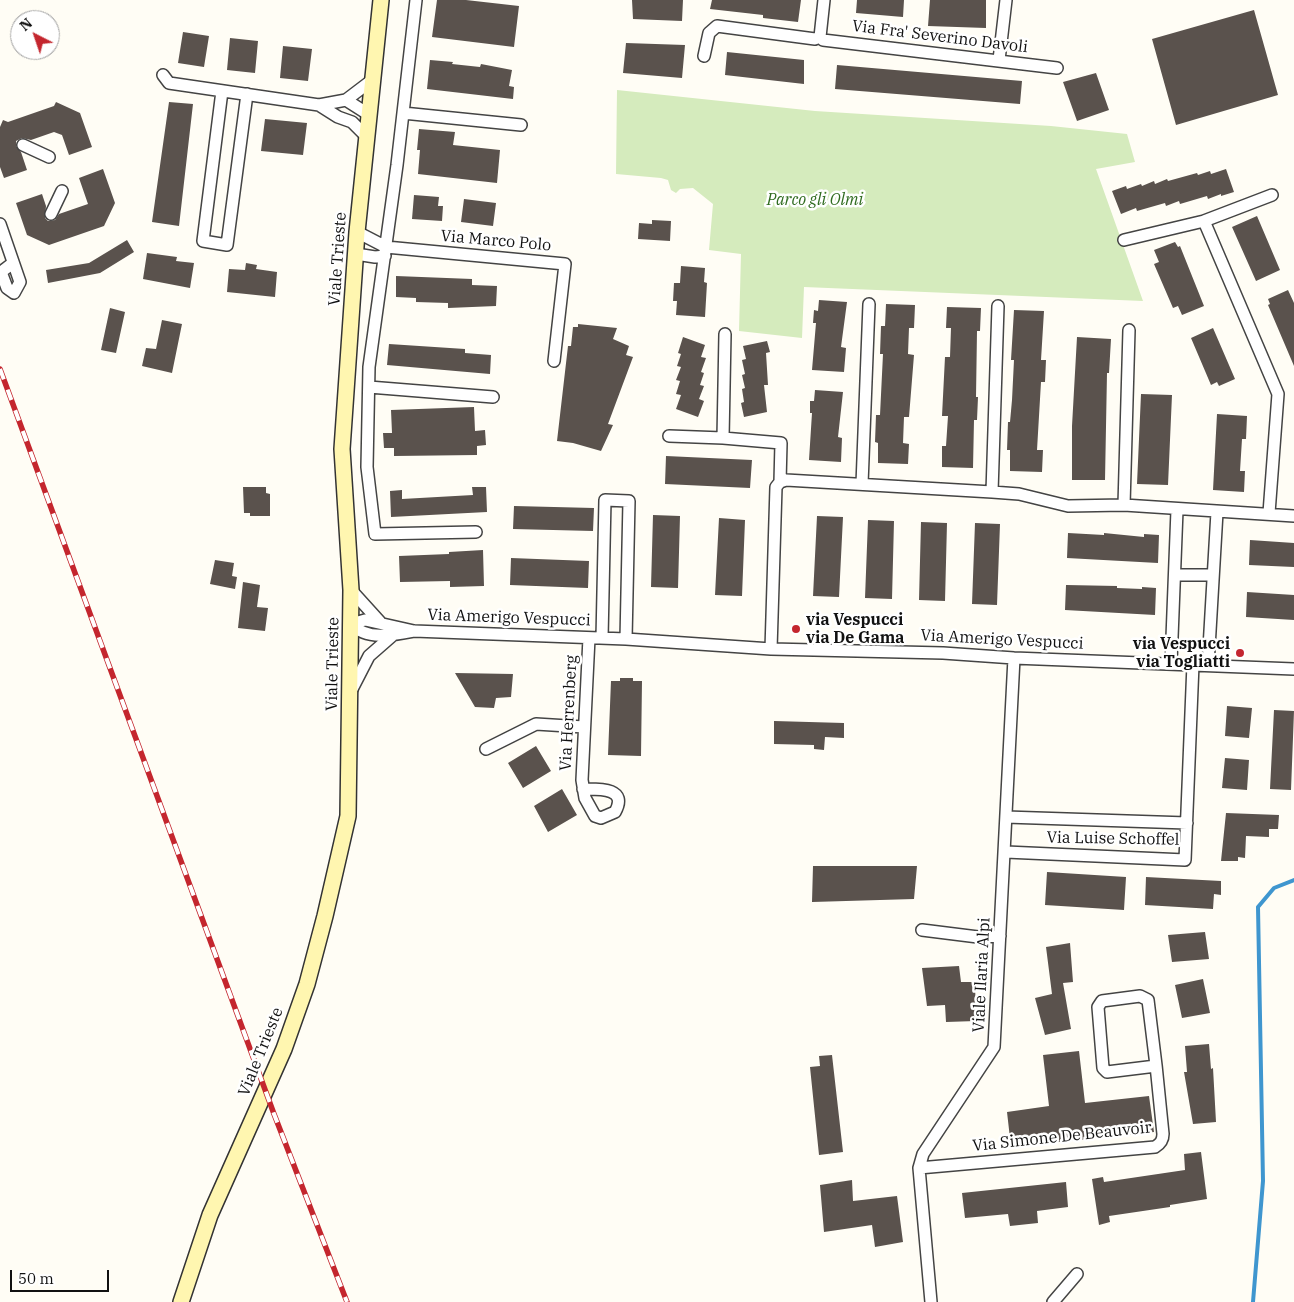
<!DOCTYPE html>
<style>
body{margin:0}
#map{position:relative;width:1294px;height:1302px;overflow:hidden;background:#fffdf5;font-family:"IBM Plex Serif",serif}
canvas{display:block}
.north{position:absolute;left:10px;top:10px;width:50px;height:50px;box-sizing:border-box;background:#fff;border:1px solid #a0a0a0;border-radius:50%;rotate:319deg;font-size:14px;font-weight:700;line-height:20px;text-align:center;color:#111}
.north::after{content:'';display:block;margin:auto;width:18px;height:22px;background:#c4262e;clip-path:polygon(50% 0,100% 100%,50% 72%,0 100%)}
.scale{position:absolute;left:10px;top:1270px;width:99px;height:22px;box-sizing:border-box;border:2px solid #111;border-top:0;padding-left:6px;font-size:15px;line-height:18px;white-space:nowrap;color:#111;-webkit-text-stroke:4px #fff;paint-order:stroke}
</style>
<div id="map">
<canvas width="1294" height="1302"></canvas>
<div class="north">N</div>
<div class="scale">50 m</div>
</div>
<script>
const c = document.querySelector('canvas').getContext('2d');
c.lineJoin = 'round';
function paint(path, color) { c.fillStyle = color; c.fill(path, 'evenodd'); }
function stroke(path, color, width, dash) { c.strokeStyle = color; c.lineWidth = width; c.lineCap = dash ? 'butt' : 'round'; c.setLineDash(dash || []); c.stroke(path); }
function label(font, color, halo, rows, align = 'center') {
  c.font = font + ' "IBM Plex Serif",serif'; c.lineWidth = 5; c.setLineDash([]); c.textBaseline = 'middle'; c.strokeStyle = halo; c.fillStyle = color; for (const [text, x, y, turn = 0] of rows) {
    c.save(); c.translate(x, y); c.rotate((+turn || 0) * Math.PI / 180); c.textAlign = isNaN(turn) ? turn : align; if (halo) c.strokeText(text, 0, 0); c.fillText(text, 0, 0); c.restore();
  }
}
paint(new Path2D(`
 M617,90L815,111L1051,126L1127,134L1135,162L1096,169L1143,301L804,287L802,338L739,331L741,254L709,250L713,204L693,188L680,189L676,193L671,190L668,180L661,178L616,174Z`), '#d5ebbd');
stroke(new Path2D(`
 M1253,1302L1263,1181L1258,907L1274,888L1294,880`), '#3f96cf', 4);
paint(new Path2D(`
 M437,0H466L519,6L514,47L432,37Z
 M632,0H683L682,21L633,19Z
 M712,0H801L798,22L763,18V15L710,9Z
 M857,0H904L903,17L856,13Z
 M930,0H986V28L928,26Z
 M1254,10L1278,95L1176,125L1152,39Z
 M183,32L209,36L204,67L178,63Z
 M230,38L258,41L255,73L227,70Z
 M626,43L685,45L682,78L623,73Z
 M283,46L312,49L308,81L280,78Z
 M727,52L804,60V84L725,75Z
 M430,60L453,62L452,64L480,67L481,64L512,70L509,86L514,87L513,99L427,89Z
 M837,65L1022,81L1020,104L835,89Z
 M1096,73L1109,110L1077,121L1063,82Z
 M56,102L80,113L92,147L69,155L62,135L54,132L31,140L22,138L16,141V146L21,152L27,170L4,178L0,167V127L3,120L8,122L54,106Z
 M169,102L193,104L179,226L152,222Z
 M265,119L307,123L303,155L261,151Z
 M419,129L455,132L453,145L500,150L497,183L418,174L420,150H417Z
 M103,169L115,203L104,226L49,245L27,235L16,203L42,194L46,206L45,218L48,221L55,220L59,214L88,204L79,178Z
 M1226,169L1234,192L1221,196V194L1208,199L1207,196L1180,204L1179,201L1166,206L1165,203L1137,211L1136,208L1121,214L1112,191L1126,186L1127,189L1141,184L1142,186L1154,181L1155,184L1167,179L1168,181L1197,173L1198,175L1210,171L1211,174Z
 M414,195L439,197L438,206H443L442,221L412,219Z
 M464,199L496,203L493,226L461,222Z
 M1257,216L1280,270L1256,281L1232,227Z
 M652,220L671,221L670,241L638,239L639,223L652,224Z
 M127,240L134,252L100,273L48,283L46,270L89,263Z
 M1175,242L1178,247L1180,246L1204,306L1182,315L1178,306L1173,308L1154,264L1159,262L1154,250Z
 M147,253L177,257L176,261L194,263L190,288L143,279Z
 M246,263L257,265L256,269L277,272L275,297L227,292L229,269L245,270Z
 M681,266L705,268L704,282L707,283L705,317L676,315L677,301H673L674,283H680Z
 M396,276L472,279V285L497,286L496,306L448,308V303L416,302V298L396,297Z
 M1288,290L1294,303V366L1268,305L1270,304L1268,299Z
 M819,300L847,302L841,347L846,348L844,372L812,370L816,323H813L814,310L818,311Z
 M886,304L915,305L914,328H909L908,354L914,355L909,417H904L903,443L909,444L908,464L878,463V443L875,442L876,415H880L883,354H880L881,326H885Z
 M947,307L981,308L980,331H977L976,397H978L977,420H974L973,468L942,467V446H946L948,416H942L945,357H950L951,328H946Z
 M110,308L125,312L116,353L101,350Z
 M1014,310L1044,311L1041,360H1046L1045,382H1041L1037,450H1043L1042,472L1010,471V450H1007L1008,422H1010L1012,400L1014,360H1011Z
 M162,320L182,324L172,373L142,366L146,348L156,349Z
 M578,324L617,328L613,339L629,346L626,355L633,357L608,424L613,425L601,451L573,443L557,441L568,346H571L573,327H578Z
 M1213,328L1235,379L1219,386L1217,382L1211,385L1191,338Z
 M683,337L705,345L701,357L706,358L701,372L704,373L700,385L704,386L699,399L704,401L698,417L676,409L681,395L676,394L680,381L676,380L681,367L677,366L681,354L678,353Z
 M1077,337L1111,339L1109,373H1107L1105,480H1072V426Z
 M767,341L770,352L766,353L768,385H764L767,412L744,417L741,403L744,402L742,389L745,388L742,375L745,374L742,360L746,359L743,346Z
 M389,344L465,349V353L491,355L490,374L387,365Z
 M815,390L843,392L838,437L842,438L841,462L809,460L812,413H810V401H814Z
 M1141,394L1172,395L1168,485L1137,484Z
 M474,407L475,431L485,430L486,445L477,446V455L394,456V448H384L383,433H392L391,410Z
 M1217,414L1247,416L1246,439H1242L1240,471H1245L1244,492L1213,490Z
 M666,456L752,460L750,488L665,484Z
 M243,487H266V493L270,494V516H250V513H244Z
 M472,487H486L487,512L391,517L390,491L402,490V499L473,495Z
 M514,506L594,508L593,531L513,529Z
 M653,515L680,516L678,588L651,587Z
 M817,516L843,517L839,597L813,596Z
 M719,518L745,520L742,596L715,595Z
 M868,520L894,521L892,599L865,598Z
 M921,522L947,523L945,601L919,600Z
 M975,523L1000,524L997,605L972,604Z
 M1068,533L1104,535V533L1144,537V534L1159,535L1158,563L1067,558Z
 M1250,540L1294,543V567L1249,565Z
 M483,550L484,586L450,587V581L400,582L399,556L449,554V552Z
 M511,558L589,561L588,588L510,585Z
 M215,560L234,563L232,576L237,577L235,589L210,584Z
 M243,582L260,585L257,607L268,608L265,631L238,628Z
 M1066,585L1117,586V588L1142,589V587L1156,588L1155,615L1065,610Z
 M1247,592L1294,595V620L1246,617Z
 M455,673L513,674L511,697L496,698L494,708L475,707Z
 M620,678H633V681H642L641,756L608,755L611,681H620Z
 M1227,706L1252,708L1249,738L1225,736Z
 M1274,710L1294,711L1291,790L1270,789Z
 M774,721L844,723V738L825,737L824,750L814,749V745L774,744Z
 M536,746L551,771L523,788L508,763Z
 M1225,758L1249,760L1247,790L1222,788Z
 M562,789L577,815L548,832L534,806Z
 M1226,813L1279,815L1278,829H1269V837L1246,836L1245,858L1238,857V861H1221Z
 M813,866H917L914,899L812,902Z
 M1047,872L1126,877L1124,910L1045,905Z
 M1146,877L1221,881V895L1214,894L1213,909L1145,905Z
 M1205,932L1209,959L1172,962L1168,935Z
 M1070,943L1073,982L1063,983L1071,1029L1045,1035L1035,998L1052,994L1046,947Z
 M959,966L961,982H975L976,1021L946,1022L945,1005L927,1006L922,968Z
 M1203,979L1210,1013L1182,1018L1175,985Z
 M1209,1044L1211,1069L1213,1068L1216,1122L1193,1124L1184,1072H1187L1185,1046Z
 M1079,1051L1085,1103L1149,1096L1154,1132L1011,1147L1007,1112L1049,1106L1043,1055Z
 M832,1055L843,1152L819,1155L810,1067L820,1066L819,1056Z
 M1201,1152L1207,1199L1170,1205V1207L1109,1216L1110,1222L1099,1225L1092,1179L1103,1177L1104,1182L1185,1170L1184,1154Z
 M852,1180L853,1201L897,1196L903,1242L875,1247L872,1225L824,1232L820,1185Z
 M1066,1182L1068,1207L1037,1211L1038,1223L1010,1226L1008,1214L965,1218L962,1193Z`), '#5a524d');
const street = new Path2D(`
 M416,0L397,165L369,367L367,467L375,534L476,532
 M820,37L823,40L1057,68
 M820,37L824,0
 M704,56L709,33L717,26L815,39L820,37
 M999,60L1006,0
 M163,75L169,83L319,105L346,100L371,81
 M222,91L203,241L227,245L247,94
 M346,100L368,114
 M319,105L338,117L352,122L366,136
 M403,113L521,125
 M23,145L49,157
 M51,214L62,191
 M1204,221L1278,394L1269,513
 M0,224L20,282L14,293L7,288L1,272L13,263
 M357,232L386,247L565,264L554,361
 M1124,240L1204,221L1272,195
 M356,254L375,257L385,256
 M725,334L723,438L781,443L780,482
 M369,387L493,397
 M669,436L723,438
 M780,482L786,480L992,492L1019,494L1068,506L1124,505L1294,516
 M862,484L869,304
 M992,492L998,306
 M1124,505L1129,330
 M1175,575H1213
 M351,590L380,622
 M414,631C394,635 367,641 351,624L365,620L414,631L626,639L771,649L943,653L1014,658L1294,669
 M602,638L605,500L629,501L626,639
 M771,649L776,487L780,482
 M1171,663L1177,510
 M1208,665L1217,512
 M351,691L369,656L393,635
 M486,749L536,724L584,727
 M583,789C597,789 629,787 615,812L601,818L595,816L585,798L582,780L589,638
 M1006,817L1187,823
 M1006,852L1185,860L1193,664
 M922,930L978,937L1000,936
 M919,1168L1155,1147C1160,1144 1163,1141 1163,1134C1159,1090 1154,1045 1148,1000L1140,996L1102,1001L1098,1007L1103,1068L1107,1072L1156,1066
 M931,1302L919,1168L923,1154L994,1047L1014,658
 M1053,1302L1077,1274`);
const secondary = new Path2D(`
 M181,1302L210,1215L284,1049L307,984L325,916L348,816L351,590L342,449L357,232L381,0`);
stroke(street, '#444', 14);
stroke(secondary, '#333', 18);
stroke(street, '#fff', 11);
stroke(secondary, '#fff6b0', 15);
const rail = new Path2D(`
 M0,369L274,1114L347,1302`);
stroke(rail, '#c4262e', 5.5);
stroke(rail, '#fff', 4, [11]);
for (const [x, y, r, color] of [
 [796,629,5,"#c4262e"],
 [1240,653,5,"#c4262e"]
]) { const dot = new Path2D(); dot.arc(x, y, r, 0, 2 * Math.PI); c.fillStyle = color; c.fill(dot); stroke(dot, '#fff', 2); }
label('16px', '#111', '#fff', [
 ["Via Fra' Severino Davoli",940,37,7],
 ["Via Marco Polo",496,241,5],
 ["Viale Trieste",338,259,-86],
 ["Via Amerigo Vespucci",509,618,2],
 ["Via Amerigo Vespucci",1002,640,3],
 ["Viale Trieste",333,664,-89],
 ["Via Herrenberg",569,713,-87],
 ["Via Luise Schoffel",1113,839,1],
 ["Viale Ilaria Alpi",982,975,-87],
 ["Viale Trieste",261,1052,-68],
 ["Via Simone De Beauvoir",1062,1137,-6]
]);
label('italic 16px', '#2f6b1f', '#fff', [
 ["Parco gli Olmi",815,200]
]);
label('bold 16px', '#111', '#fff', [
 ["via Vespucci",806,620],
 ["via De Gama",806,638],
 ["via Vespucci",1230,644,"right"],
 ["via Togliatti",1230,662,"right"]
], 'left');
</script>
